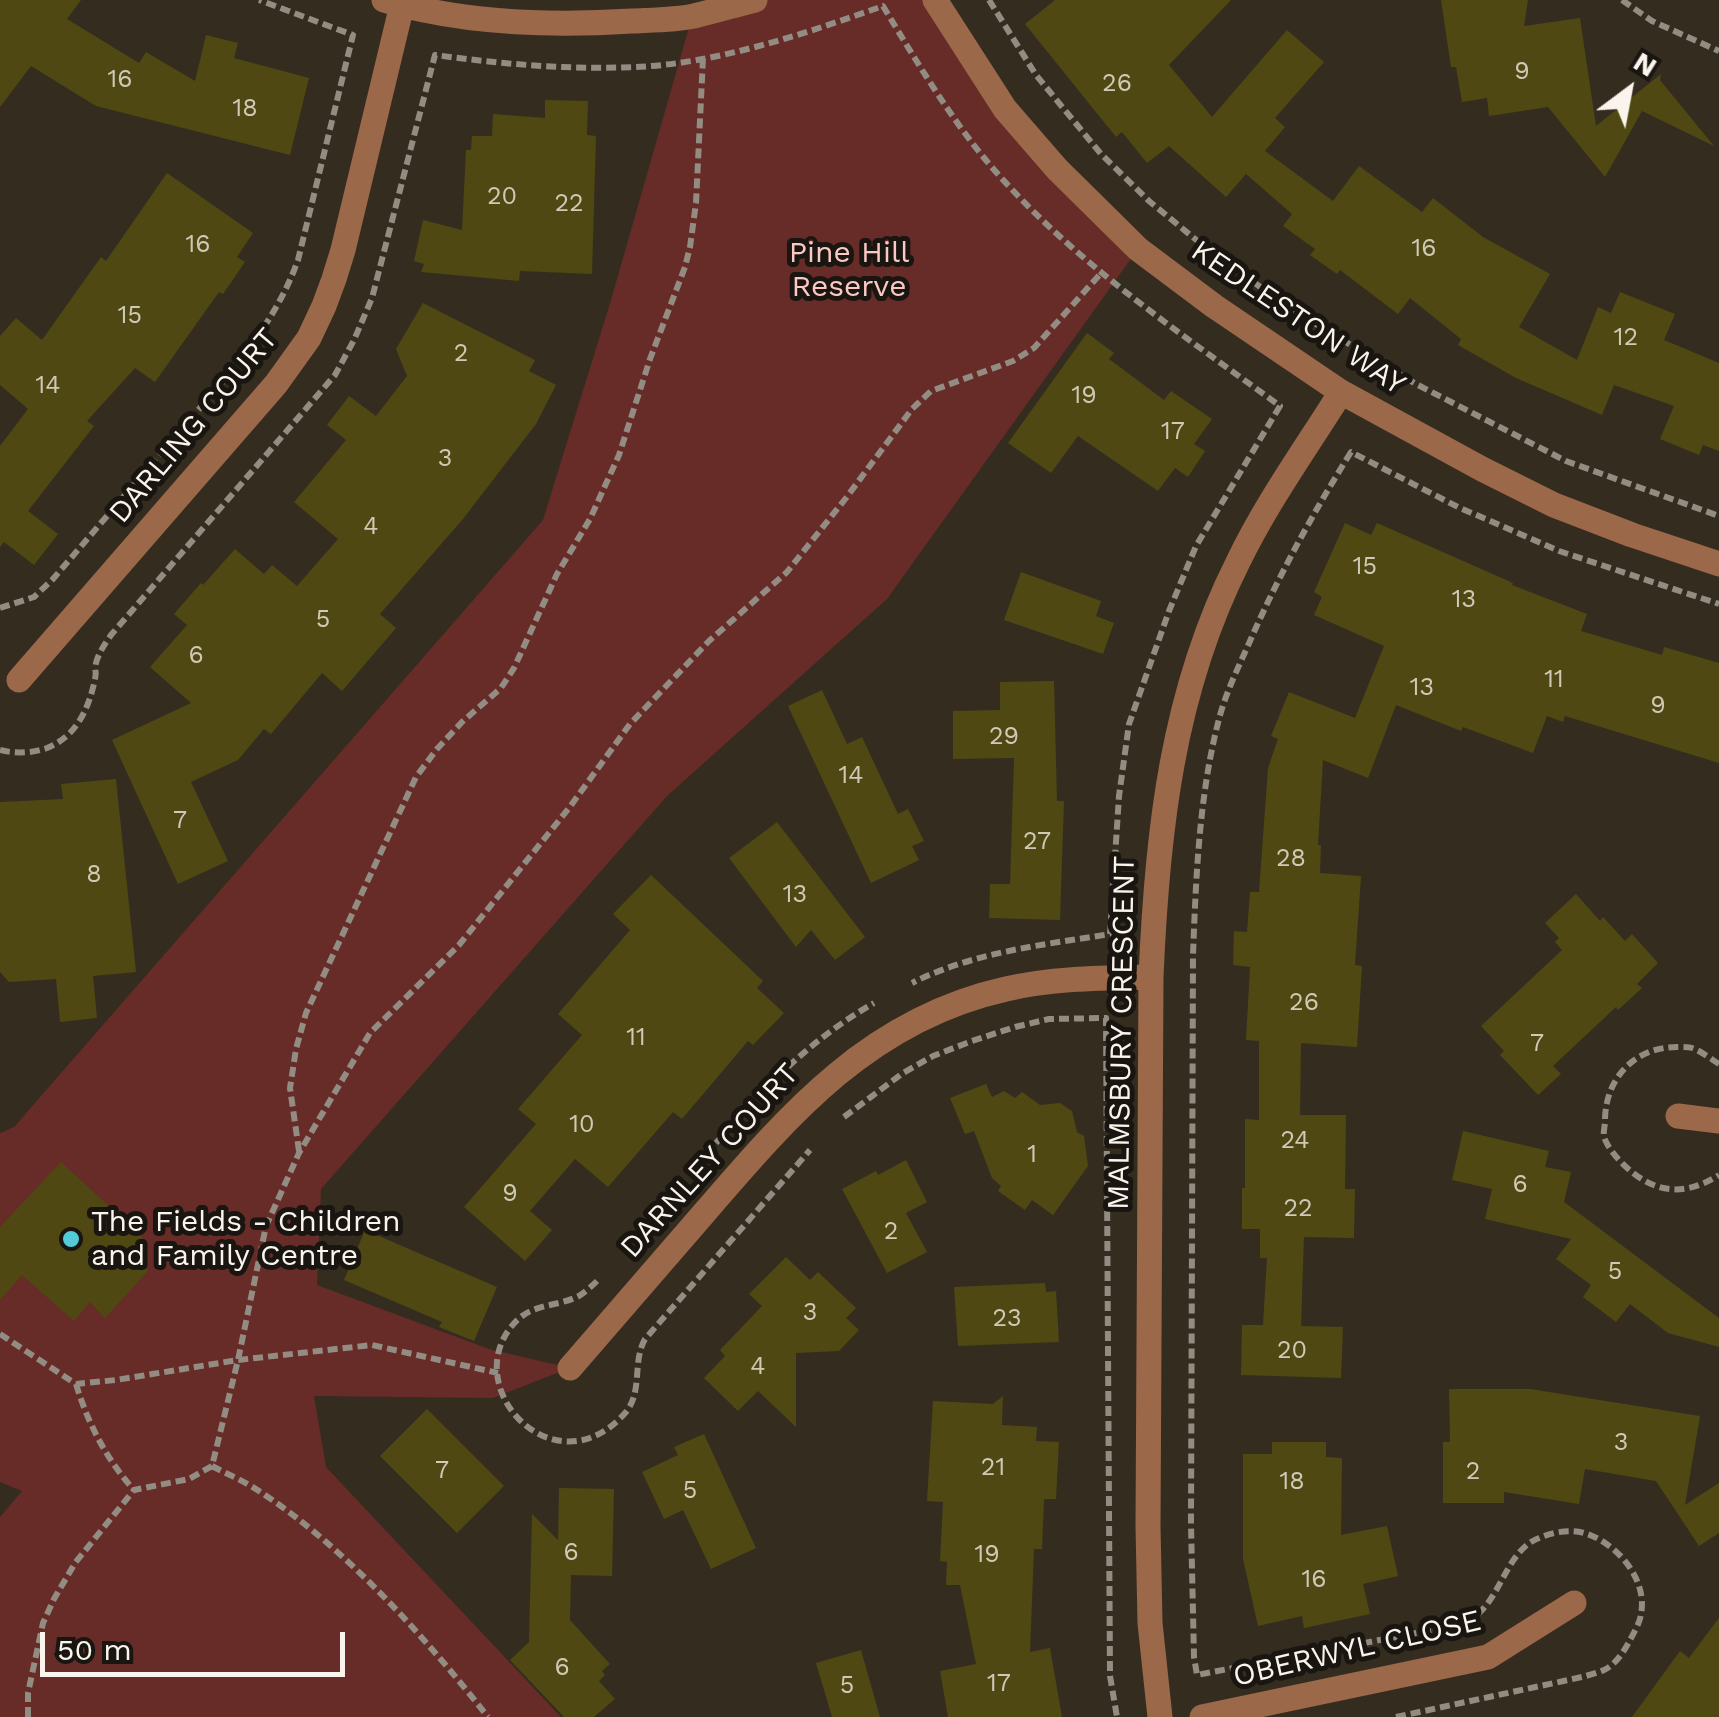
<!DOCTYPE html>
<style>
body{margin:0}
#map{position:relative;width:1719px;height:1717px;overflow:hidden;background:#352c20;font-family:"Work Sans",sans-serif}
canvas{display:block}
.north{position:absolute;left:1579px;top:40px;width:100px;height:100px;-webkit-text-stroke:8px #191510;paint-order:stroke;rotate:32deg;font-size:28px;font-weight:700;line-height:40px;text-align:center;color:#faf4ec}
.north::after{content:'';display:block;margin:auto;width:35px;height:45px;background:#faf4ec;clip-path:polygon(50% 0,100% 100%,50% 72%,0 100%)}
.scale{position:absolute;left:40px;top:1632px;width:305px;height:45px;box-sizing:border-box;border:5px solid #faf4ec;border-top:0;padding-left:12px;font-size:30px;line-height:35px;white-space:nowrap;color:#faf4ec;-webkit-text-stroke:8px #191510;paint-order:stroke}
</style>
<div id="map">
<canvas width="1719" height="1717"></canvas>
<div class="north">N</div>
<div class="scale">50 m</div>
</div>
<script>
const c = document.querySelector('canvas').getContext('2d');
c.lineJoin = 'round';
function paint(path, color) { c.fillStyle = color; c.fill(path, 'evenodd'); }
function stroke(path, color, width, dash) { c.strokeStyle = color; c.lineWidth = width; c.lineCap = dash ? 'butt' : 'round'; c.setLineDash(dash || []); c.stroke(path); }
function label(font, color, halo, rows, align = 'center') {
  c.font = font + ' "Work Sans",sans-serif'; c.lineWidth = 10; c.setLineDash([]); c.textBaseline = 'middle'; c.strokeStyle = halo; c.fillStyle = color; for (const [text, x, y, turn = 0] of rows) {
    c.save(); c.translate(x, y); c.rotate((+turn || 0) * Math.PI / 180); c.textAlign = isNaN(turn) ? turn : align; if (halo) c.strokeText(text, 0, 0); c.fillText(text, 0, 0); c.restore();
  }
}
paint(new Path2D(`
 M755,0H935L985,80L1138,249L887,599L667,796L321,1189L317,1285L489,1349L570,1368L493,1398L314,1396L326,1467L561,1717H0V1517L22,1491L0,1482V1133L14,1127L543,520L611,300L692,17Z`), '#672b28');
paint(new Path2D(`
 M0,0H81L67,19L139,63L146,52L195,81L206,35L238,43L234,58L309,78L290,155L96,106L31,66L0,107Z
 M1055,0H1231L1169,65L1212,117L1287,30L1324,62L1275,118L1285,127L1265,151L1333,201L1359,166L1422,212L1433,198L1483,237L1550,274L1519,327L1577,360L1598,307L1611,313L1620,292L1675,314L1664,340L1719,363V451L1703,445L1699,455L1660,439L1674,406L1614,385L1602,415L1516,378L1458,345L1461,339L1410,298L1398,314L1340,270L1337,274L1310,255L1315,249L1283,226L1292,214L1246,174L1226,197L1169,146L1147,163L1122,132L1116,137L1025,24Z
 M1441,0H1528L1524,26L1580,18L1596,126L1661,74L1660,80L1714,146L1642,111L1605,177L1548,107L1489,116L1487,98L1462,102L1456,67H1451Z
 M545,100L588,101L587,135L596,136L592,274L520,271L519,281L421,272L424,264L414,261L423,220L462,230L466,150H471L472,136H492L493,114L545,118Z
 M167,173L253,233L237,257L245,262L223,294L219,292L155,382L135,368L87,421L94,426L28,511L58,534L34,565L4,542L0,547V446L28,409L0,385V336L16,318L42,340L101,257L106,261Z
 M423,303L535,360L529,371L556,385L536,424L463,519L380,614L396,628L342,691L322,673L271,734L264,729L238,760L191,782L228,861L178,884L112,740L191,703L150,667L187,625L174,614L201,583L203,585L235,549L264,574L272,565L297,586L338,539L294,502L346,440L327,425L349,396L376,416L407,376L396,349Z
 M1087,333L1114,353L1109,359L1164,400L1171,391L1212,419L1194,444L1205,451L1188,477L1175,468L1158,491L1078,436L1051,473L1008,443Z
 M1345,523L1371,535L1377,523L1513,583L1512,585L1587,614L1581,631L1662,655L1664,647L1719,663V763L1565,716L1563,722L1547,716L1533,753L1463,727L1461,731L1396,705L1368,778L1323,760L1318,845H1321L1320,873L1361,876L1355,965L1362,966L1357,1047L1301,1043L1300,1115H1346L1345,1189H1355L1354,1238L1304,1237L1301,1326L1343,1327L1341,1378L1241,1375L1242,1325H1263L1267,1258H1260V1229H1242V1188H1245V1119L1259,1120V1041L1246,1040L1250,967L1233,965L1234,931L1247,932L1250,892H1259L1268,768L1278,739L1271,736L1289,692L1355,718L1384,646L1314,615L1322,597L1314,592Z
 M1021,572L1101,601L1096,616L1114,623L1103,654L1004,620Z
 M1054,681L1057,801H1064L1060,920L989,918L990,884H1010L1014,758L953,759V711L1000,710V682Z
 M822,690L847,744L862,737L898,814L908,809L924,841L912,846L919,860L871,883L788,706Z
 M116,779L136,972L93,976L97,1018L60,1022L56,979L9,982L0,972V802L63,799L61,784Z
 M777,822L865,937L835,960L811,930L796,947L729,858Z
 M651,875L763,981L757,988L784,1013L753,1045L748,1041L682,1119L673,1112L608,1187L575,1159L530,1211L552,1230L525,1261L464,1207L536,1124L518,1109L582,1035L558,1014L630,930L613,914Z
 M1576,894L1600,921L1603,917L1625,941L1632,934L1658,963L1637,984L1642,988L1618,1010L1616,1007L1553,1066L1561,1074L1538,1095L1500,1055L1504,1051L1481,1026L1562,950L1555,942L1559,938L1545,923Z
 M986,1084L992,1097L1004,1091L1015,1098L1022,1092L1040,1105L1060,1103L1072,1111L1077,1132L1084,1136L1088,1166L1053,1215L1032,1200L1025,1210L998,1191L1001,1186L992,1178L974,1131L965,1134L950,1098Z
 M1463,1131L1549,1151L1545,1167L1571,1172L1564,1202L1719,1318V1347L1668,1333L1630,1304L1616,1322L1583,1297L1591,1285L1556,1259L1571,1239L1485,1219L1492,1189L1452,1180Z
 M906,1160L927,1202L906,1213L927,1252L887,1273L842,1189L876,1171L878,1175Z
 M61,1162L141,1236L148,1250L147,1272L105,1318L90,1302L74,1321L22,1275L0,1300V1227Z
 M365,1230L497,1287L474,1341L439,1327L442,1322L344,1280Z
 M786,1257L810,1280L818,1272L856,1308L846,1318L859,1330L839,1351L796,1353V1427L758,1391L738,1411L704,1378L725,1356L720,1350L762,1306L749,1294Z
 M1045,1283L1046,1292L1056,1291L1059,1342L958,1346L954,1287Z
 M1449,1389H1530L1700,1416L1685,1505L1719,1483V1533L1699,1546L1656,1481L1585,1469L1579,1504L1504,1492V1503H1443V1442H1450Z
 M1003,1396L1002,1425L1037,1427L1036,1441L1059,1442L1056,1499H1044L1042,1549H1034L1030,1652L1050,1648L1062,1717H948L940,1671L976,1664L960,1585H946L947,1562L940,1561L943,1502L927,1501L933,1401L993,1404Z
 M427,1409L504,1486L457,1533L380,1456Z
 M704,1434L756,1548L711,1569L683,1510L664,1519L642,1472L678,1455L674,1447Z
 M1272,1442H1326V1457L1342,1458L1341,1535L1387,1526L1398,1576L1363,1584L1370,1614L1304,1628L1302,1616L1258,1626L1243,1559V1454H1272Z
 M559,1488L614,1489L612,1576L571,1575L570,1620L610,1664L602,1671L605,1675L599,1681L615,1699L594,1717H564L510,1660L529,1642L532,1514L558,1540Z
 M1719,1618V1717H1632L1680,1651L1689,1658Z
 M861,1650L880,1717H832L816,1663Z`), '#4f4813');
stroke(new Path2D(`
 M989,0L1036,75L1101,154L1149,201L1200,243L1289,308L1416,384L1566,461L1719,516
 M1622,0L1652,21L1719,51
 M0,608L34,597L53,579C95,530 137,481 180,431C226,378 274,327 298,260L353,35L259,0
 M0,750C15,754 33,753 47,748C77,736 89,708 95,679C97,669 94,673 96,663C99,652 105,644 111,635L335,375L354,340L372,298L435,55C502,64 568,70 635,67C716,64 807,33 883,6C915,59 950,118 990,165C1072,261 1179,332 1280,406L1196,546L1169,611L1129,724L1119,796L1110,934C1042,945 974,952 912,983
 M1719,1064C1711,1059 1701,1051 1692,1048C1689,1047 1680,1047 1677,1047C1634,1047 1605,1079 1605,1121C1605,1126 1603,1132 1604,1137C1607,1146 1615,1156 1622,1163C1652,1193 1683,1198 1719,1175
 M844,1117L903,1073L933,1056L972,1041L1015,1027L1049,1019L1106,1018L1110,1676L1117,1717
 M716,1143C763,1088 811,1039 874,1003
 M299,1151L290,1088L296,1049L306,1013L416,777L437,749L462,722L501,688L514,668L557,574L590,519L619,455L650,359L685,267L690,247L696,203L703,58
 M597,1281C592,1286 585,1292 579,1296C555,1308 530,1302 511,1327C460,1391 557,1492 626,1412C643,1391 632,1362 645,1339L810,1150
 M0,1334L76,1384L116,1380L238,1360L372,1345L498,1373
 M76,1384C88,1424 107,1460 134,1490
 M212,1466C227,1474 244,1481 259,1491C345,1547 425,1637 488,1717
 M28,1717V1693L43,1623L54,1599L75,1563L134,1490L189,1479L212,1466L238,1360L266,1226L299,1153L370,1033L459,945L569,808L630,724L709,641L787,572L846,498L912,409L931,391L1013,361L1034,348L1102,272
 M1396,1717L1582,1677C1589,1675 1597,1673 1604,1670C1615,1665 1623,1653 1629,1642C1633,1634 1640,1623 1641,1614C1648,1579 1616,1542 1584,1533C1570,1529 1553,1532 1539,1538C1508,1550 1502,1593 1478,1614C1473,1619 1465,1622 1458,1625L1197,1675L1194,1657L1191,1524L1193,955C1196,877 1199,795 1219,719C1226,692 1239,666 1250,641C1279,575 1313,513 1351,452L1458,507L1559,551L1719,604`), '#938c82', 6, [10, 5]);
stroke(new Path2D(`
 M384,0C461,23 553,26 632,21C653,20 675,20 694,16C715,11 735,5 755,0
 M935,0L1005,109L1057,169L1138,249L1214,306L1341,392L1482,469L1554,505L1632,535L1719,564
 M19,680L276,384L309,338L324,306L334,279L343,250L402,5
 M1678,1116L1719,1121
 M570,1368C615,1316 660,1264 705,1212C791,1112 871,1019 1006,989C1054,978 1102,978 1151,977
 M1160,1717L1150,1623L1148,1526L1151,977C1157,833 1172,693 1238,562C1267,502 1306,448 1341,392
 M1202,1717L1488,1657L1574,1603`), '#9c684a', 25);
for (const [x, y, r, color] of [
 [71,1239,10,"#52cbd7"]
]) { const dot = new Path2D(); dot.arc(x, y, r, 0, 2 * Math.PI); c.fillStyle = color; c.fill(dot); stroke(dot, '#191510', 4); }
label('25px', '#cfc9b6', null, [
 ["9",1522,72],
 ["16",120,80],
 ["26",1117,84],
 ["18",245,109],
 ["20",502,197],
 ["22",569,204],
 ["16",198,245],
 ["16",1424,249],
 ["15",130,316],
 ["12",1626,338],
 ["2",461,354],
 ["14",48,386],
 ["19",1084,396],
 ["17",1173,432],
 ["3",445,459],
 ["4",371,527],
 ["15",1365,567],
 ["13",1464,600],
 ["5",323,620],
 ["6",196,656],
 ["11",1554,680],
 ["13",1422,688],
 ["9",1658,706],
 ["29",1004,737],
 ["14",851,776],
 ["7",180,821],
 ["27",1037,842],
 ["28",1291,859],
 ["8",94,875],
 ["13",795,895],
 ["26",1304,1003],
 ["11",636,1038],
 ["7",1537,1044],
 ["10",582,1125],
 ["24",1295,1141],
 ["1",1032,1155],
 ["6",1520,1185],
 ["9",510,1194],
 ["22",1298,1209],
 ["2",891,1232],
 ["5",1615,1272],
 ["3",810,1313],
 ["23",1007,1319],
 ["20",1292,1351],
 ["4",758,1367],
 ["3",1621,1443],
 ["21",993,1468],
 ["7",442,1471],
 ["2",1473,1472],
 ["18",1292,1482],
 ["5",690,1491],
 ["6",571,1553],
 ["19",987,1555],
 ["16",1314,1580],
 ["6",562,1668],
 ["17",999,1684],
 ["5",847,1686]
]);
label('30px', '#fcc8c3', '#191510', [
 ["Pine Hill",849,253],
 ["Reserve",849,287]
]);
label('30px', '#faf4ec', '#191510', [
 ["KEDLESTON WAY",1298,318,34],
 ["DARLING COURT",194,426,-50],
 ["MALMSBURY CRESCENT",1122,1033,-89],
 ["DARNLEY COURT",710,1161,-48],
 ["OBERWYL CLOSE",1357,1649,-13]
]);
label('30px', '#faf4ec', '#191510', [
 ["The Fields - Children",91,1222],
 ["and Family Centre",91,1256]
], 'left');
</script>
